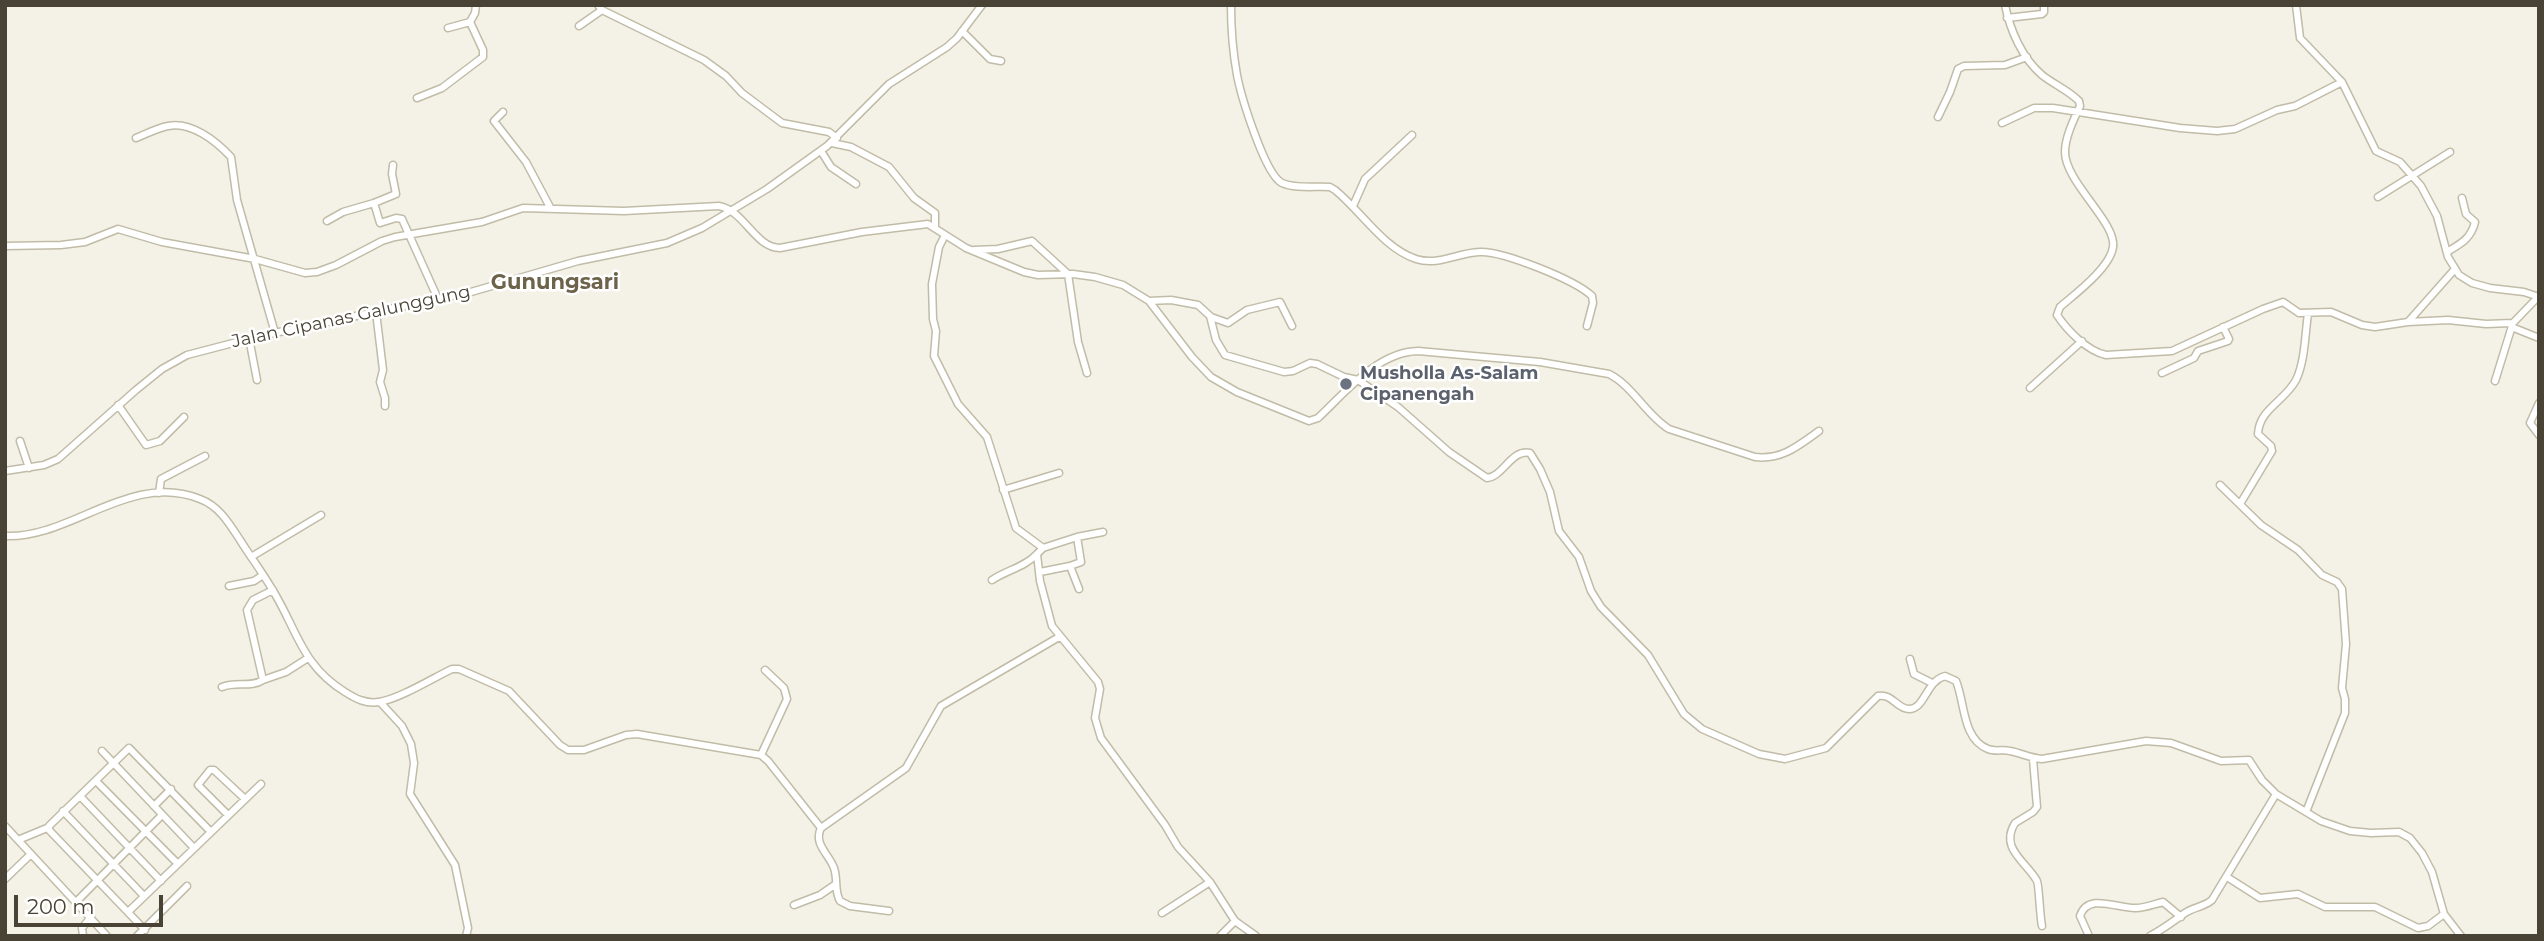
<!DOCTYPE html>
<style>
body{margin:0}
#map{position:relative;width:2544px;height:941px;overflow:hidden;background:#f4f2e6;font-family:Montserrat,sans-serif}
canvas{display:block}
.frame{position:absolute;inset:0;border:7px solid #484334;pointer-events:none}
.scale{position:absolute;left:14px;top:895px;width:149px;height:32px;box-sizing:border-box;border:4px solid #484334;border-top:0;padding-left:9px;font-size:21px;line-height:24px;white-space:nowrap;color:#484334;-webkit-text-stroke:5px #fff;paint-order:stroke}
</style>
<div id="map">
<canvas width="2544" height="941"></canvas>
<div class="frame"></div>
<div class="scale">200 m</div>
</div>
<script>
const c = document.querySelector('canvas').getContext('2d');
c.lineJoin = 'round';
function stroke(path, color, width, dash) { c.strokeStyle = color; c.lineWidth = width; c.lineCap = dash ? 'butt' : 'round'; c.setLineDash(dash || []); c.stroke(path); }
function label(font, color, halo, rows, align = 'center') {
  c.font = font + ' Montserrat,sans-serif'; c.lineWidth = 5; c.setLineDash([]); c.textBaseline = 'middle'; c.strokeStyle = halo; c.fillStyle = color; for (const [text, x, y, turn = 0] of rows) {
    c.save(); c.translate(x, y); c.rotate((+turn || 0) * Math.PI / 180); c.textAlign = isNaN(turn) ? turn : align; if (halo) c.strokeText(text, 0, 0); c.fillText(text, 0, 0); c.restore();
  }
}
const minor = new Path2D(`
 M598,5L602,10L704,60L726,76L742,93L782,123L829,132L837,138
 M1231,5C1231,28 1233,53 1237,75C1241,96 1265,175 1282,183C1295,189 1316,186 1330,187L1335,190C1361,211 1383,248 1416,259C1438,266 1457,253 1479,252C1501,250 1575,280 1592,296L1593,303L1587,326
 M2005,5C2010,30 2022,58 2042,75C2053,84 2068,90 2079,101L2080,106C2074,119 2065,137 2065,152C2065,182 2117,223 2113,247C2110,268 2075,294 2060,307L2057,315C2067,330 2087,351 2106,355L2172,351L2263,309L2283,302L2299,313L2331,312L2362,325L2375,327L2408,322L2455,269
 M2296,5L2300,38L2342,82L2376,151L2400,162L2421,186L2437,216L2448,257L2459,275L2472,283L2490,288L2524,292L2539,297
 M2007,18L2042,14L2044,12V5
 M579,26L602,10
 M448,28L470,22
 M962,31L990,59L1001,61
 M417,98L442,88L483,57V50L470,22L475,13L476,5
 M503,112L494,121L526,162L551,209
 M1938,117L1950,92L1958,69L1964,66L2005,65L2027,57
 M2002,123L2034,108H2053L2180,128L2217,131L2235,129L2277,110L2295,106L2342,82
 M136,138C146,134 157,128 168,126C191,121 216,141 231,157L237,200L275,333
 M832,143L851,147L889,167L914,198L935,213V228
 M821,151L831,167L856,184
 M2378,197L2450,152
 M374,203L396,194L392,174L393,165
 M1353,206L1365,179L1412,135
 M327,221L343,212L374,203L380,223L396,218L402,219L438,299
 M945,235L939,247L932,284L933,319L936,331L934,356L958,404L987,437L1016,528L1043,548L1037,554L1040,581L1052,626L1098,682L1100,689L1095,718L1101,738L1165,825L1178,847L1210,882L1235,921L1220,936
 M5,246L61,245L85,242L118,229L162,242L255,259L305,273L317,272L336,265L382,241L395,237L482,222L523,208L624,211L719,206C745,211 754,247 780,248L862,232L928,224L966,248L1024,272L1038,275L1073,274L1095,277L1123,285L1149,301L1171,300L1198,305L1210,316L1216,340L1225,355L1284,372L1293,371L1310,363L1317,364L1344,377L1358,380L1398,407L1449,452L1487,478C1504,476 1511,449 1530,453L1540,469L1550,492L1559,531L1579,557L1591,591L1601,607L1648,655L1684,714L1702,729L1759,754L1785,759L1826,748L1878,696C1892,693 1897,709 1909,709C1925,709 1926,681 1945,676L1956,681C1965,702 1962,739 1988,749C1995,752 2003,749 2010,751C2021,753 2030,758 2042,759L2146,741L2171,743L2221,761L2249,760L2262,780L2276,794L2321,821L2350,831L2371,833L2399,832L2410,838L2422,853L2432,872L2444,914L2461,936
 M974,250L998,249L1032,241L1068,274L1078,342L1087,373
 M2447,252C2460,244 2471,239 2475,222L2466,214L2462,198
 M2538,297L2511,325L2514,328L2539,338
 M1149,301L1192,357L1211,377L1237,392L1309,421L1318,418C1345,393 1377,352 1418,351L1540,362L1609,374C1633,386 1646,415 1669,429L1755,457C1782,460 1798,446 1819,431
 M376,312L383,370L380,382L385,398V406
 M1211,317L1228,323L1247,310L1280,302L1292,326
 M2408,322L2448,320L2486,324L2512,323
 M249,338L257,380
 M2162,373L2194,358L2198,351L2228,341L2229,339L2223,327
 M2495,381L2512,326
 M2030,388L2082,341
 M2539,403L2530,423L2539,435
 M118,405L146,445L160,441L184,417
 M20,441L29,468
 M5,471L44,465L58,459L136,390L162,369L187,355L260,336L471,292L578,261L667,243L702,228L767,189L827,146L889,84L947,47L957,38L982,5
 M2220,485L2261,525L2298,550L2322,575L2337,582L2342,589L2346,644L2342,688L2345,699V713L2306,812
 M1003,490L1059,473
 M159,493L161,479L205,456
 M2240,504L2272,451L2271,446L2258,434C2259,409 2285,401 2296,380C2305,362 2305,334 2308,314
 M5,536C71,539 130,471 200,499C219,506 229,523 240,540C250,556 262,572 272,589C297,629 301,665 345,692C356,699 366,704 379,702C399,699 433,678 452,669H459L509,691L560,745L568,750H584L626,735L637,734L761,755L768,761L821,828
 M1043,548L1077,537L1103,532
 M251,557L321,515
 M1070,566L1081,562L1077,537
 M1040,572L1070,566L1079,589
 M992,580C1007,570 1025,567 1037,554
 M229,586L254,581L263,575
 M1910,659L1914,674L1932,683
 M263,680L286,672L308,658
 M222,687C236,681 251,688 263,680L247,610L253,600L273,590
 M380,702L402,726L411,744L414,763L410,794L455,865L468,928L466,936
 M102,751L194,848
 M761,755L787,699L784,688L765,670
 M2033,759L2037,807L2033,812L2015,823C1999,849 2027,862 2037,881C2039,885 2040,918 2042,926
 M96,781L178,864
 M80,796L161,881
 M154,806L171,789
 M63,811L144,896
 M228,815L198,785L210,770H214L245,799
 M5,826L107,936
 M18,840L47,828
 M2227,877L2260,898L2298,894L2325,907H2375L2418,928L2428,926L2444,914
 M5,879L31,854
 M77,901L162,815
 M794,905L820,895L836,884
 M889,911L850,906L840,901C834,891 838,879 834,868C829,854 813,844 821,828L906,768L941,706L1059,637
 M128,912L261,784
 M1162,913L1210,882
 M1235,921L1256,936
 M145,930L49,830V826L129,748L211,832
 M83,936L82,928L91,917
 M137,936L187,886
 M2089,936L2080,916C2088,892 2118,909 2136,908C2145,908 2154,904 2163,902L2181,917
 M2150,936C2165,928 2172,922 2185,913C2194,907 2204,907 2212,900L2276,794`);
stroke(minor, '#c1bca7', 9);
stroke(minor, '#fff', 6);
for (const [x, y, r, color] of [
 [1346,384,7,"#6b7280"]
]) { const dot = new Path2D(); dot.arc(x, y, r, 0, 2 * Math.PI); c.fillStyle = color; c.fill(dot); stroke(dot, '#fff', 2.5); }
label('18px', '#484334', '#fff', [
 ["Jalan Cipanas Galunggung",351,317,-12]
]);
label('bold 18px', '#5b616d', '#fff', [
 ["Musholla As-Salam",1360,374],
 ["Cipanengah",1360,395]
], 'left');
label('bold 21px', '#6c634a', '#fff', [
 ["Gunungsari",555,283]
]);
</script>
